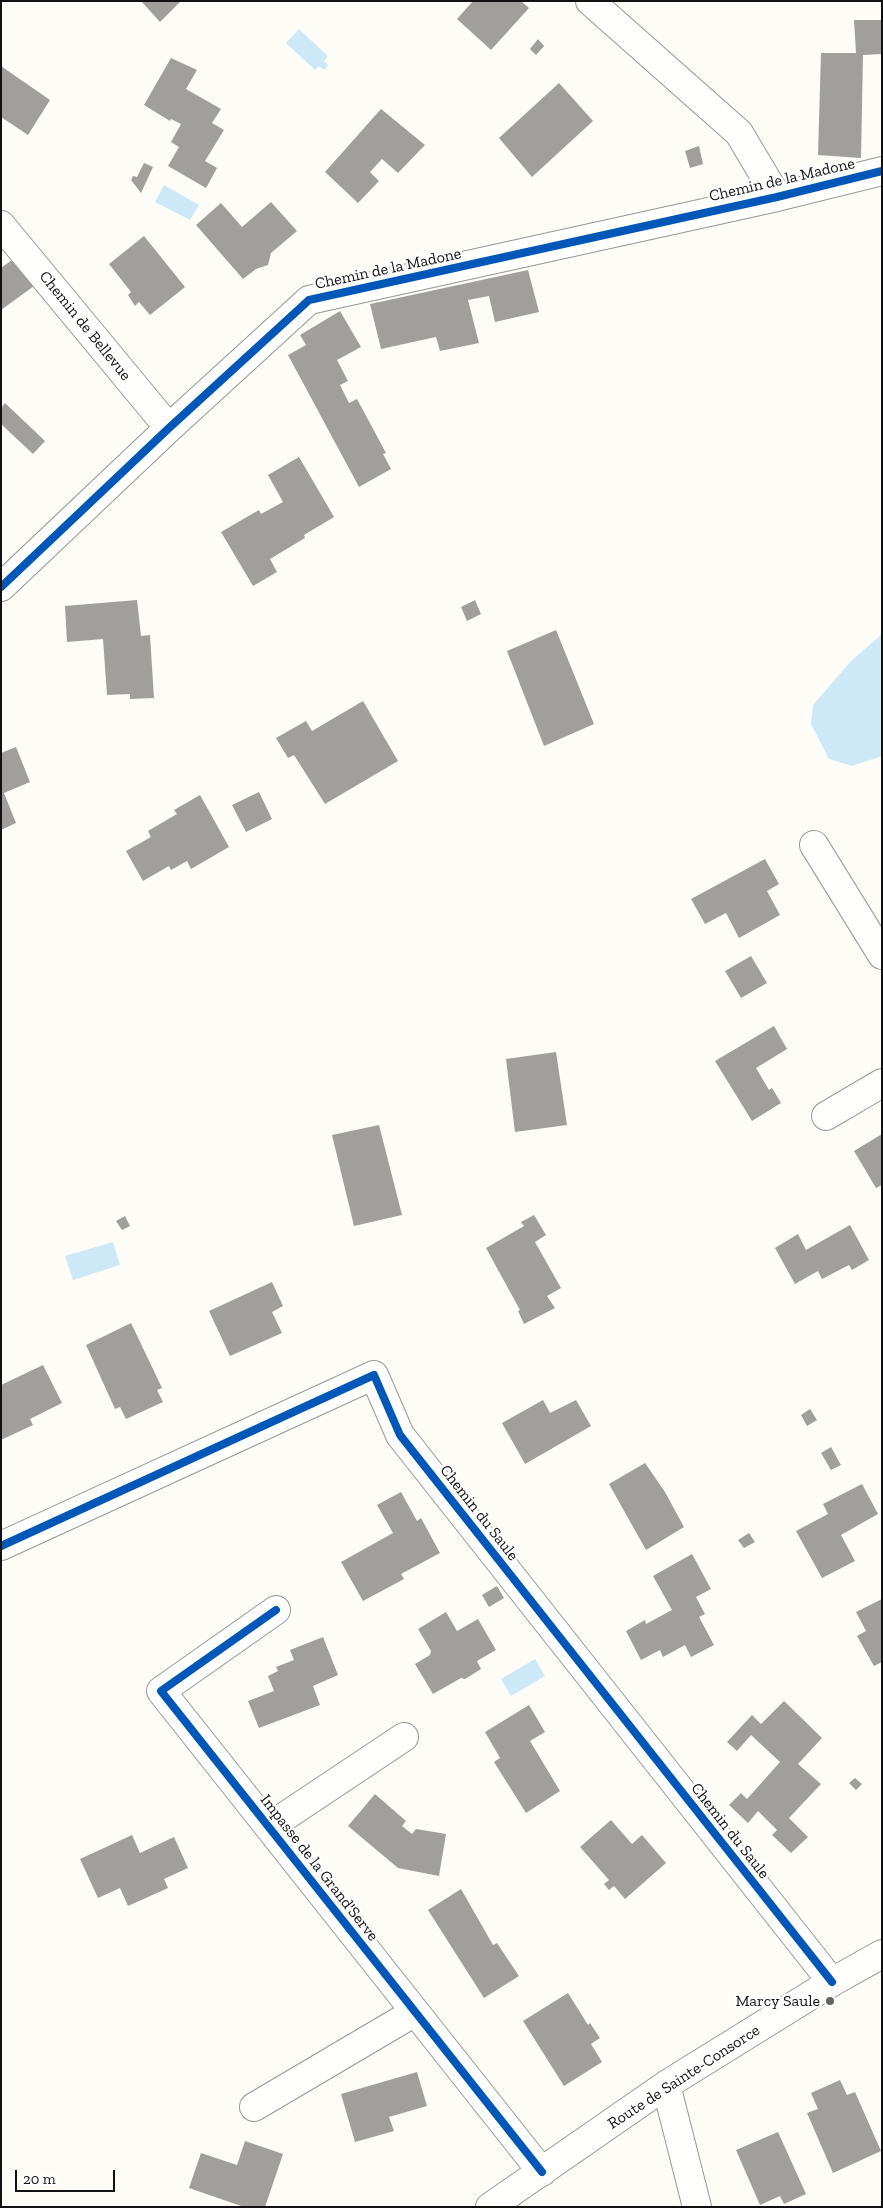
<!DOCTYPE html>
<style>
body{margin:0}
#map{position:relative;width:883px;height:2208px;overflow:hidden;background:#fdfcf7;font-family:"Zilla Slab",serif}
canvas{display:block}
.frame{position:absolute;inset:0;border:2px solid #111;pointer-events:none}
.scale{position:absolute;left:15px;top:2170px;width:100px;height:22px;box-sizing:border-box;border:2px solid #111;border-top:0;padding-left:6px;font-size:15px;line-height:18px;white-space:nowrap;color:#111;-webkit-text-stroke:4px #fff;paint-order:stroke}
</style>
<div id="map">
<canvas width="883" height="2208"></canvas>
<div class="frame"></div>
<div class="scale">20 m</div>
</div>
<script>
const c = document.querySelector('canvas').getContext('2d');
c.lineJoin = 'round';
function paint(path, color) { c.fillStyle = color; c.fill(path, 'evenodd'); }
function stroke(path, color, width, dash) { c.strokeStyle = color; c.lineWidth = width; c.lineCap = dash ? 'butt' : 'round'; c.setLineDash(dash || []); c.stroke(path); }
function label(font, color, halo, rows, align = 'center') {
  c.font = font + ' "Zilla Slab",serif'; c.lineWidth = 5; c.setLineDash([]); c.textBaseline = 'middle'; c.strokeStyle = halo; c.fillStyle = color; for (const [text, x, y, turn = 0] of rows) {
    c.save(); c.translate(x, y); c.rotate((+turn || 0) * Math.PI / 180); c.textAlign = isNaN(turn) ? turn : align; if (halo) c.strokeText(text, 0, 0); c.fillText(text, 0, 0); c.restore();
  }
}
paint(new Path2D(`
 M299,29L328,56L324,61L328,65L324,70L319,66L315,70L286,43Z
 M164,185L199,205L190,220L155,202Z
 M882,634V756L852,766L829,759L811,724L813,705L851,661Z
 M113,1242L120,1265L73,1280L65,1256Z
 M535,1659L545,1676L511,1696L501,1679Z`), '#cde8f7');
paint(new Path2D(`
 M141,1H181L160,22Z
 M473,1H521L529,8L491,50L457,19Z
 M854,20H882V54L863,55L861,158L818,155L821,53H856Z
 M538,39L544,46L536,55L530,49Z
 M171,58L197,70L186,89L221,109L212,123L224,130L205,161L217,168L206,188L168,166L179,147L171,142L181,124L171,119L170,121L144,105Z
 M1,66L50,100L28,135L1,117Z
 M559,83L593,121L532,177L499,138Z
 M381,109L425,145L398,173L382,159L370,172L379,181L358,203L325,172Z
 M699,146L703,164L690,168L685,151Z
 M144,163L153,167L141,193L131,180L133,176L137,177Z
 M271,202L297,231L271,253L268,265L256,269L243,279L196,225L221,203L242,227Z
 M144,236L185,287L150,315L139,302L135,306L128,295L131,292L109,264Z
 M12,260L34,286L1,310V268Z
 M528,270L539,312L495,322L489,296L468,300L479,343L440,351L436,337L381,349L370,304Z
 M340,311L361,347L337,360L348,381L340,385L349,403L357,399L386,453L383,454L391,469L359,487L288,355L306,345L300,335Z
 M5,403L45,441L33,454L1,424V408Z
 M299,457L334,517L304,535L305,538L270,559L277,572L253,586L221,532L259,510L261,514L283,502L268,475Z
 M137,600L141,636L150,635L154,698L130,699V694L107,695L103,639L67,642L65,606Z
 M475,600L481,614L467,621L461,607Z
 M556,630L594,724L544,746L507,651Z
 M363,701L398,761L325,804L294,755L288,758L276,738L306,721L312,731Z
 M16,747L30,782L4,793L16,823L1,830V753Z
 M259,792L272,819L246,832L232,805Z
 M200,795L229,847L191,869L187,861L171,870L169,866L143,881L126,851L151,837L148,831L177,814L174,810Z
 M765,859L779,884L767,891L780,915L739,938L726,913L705,924L691,899Z
 M751,956L767,983L741,998L725,971Z
 M774,1026L787,1049L756,1068L769,1090L772,1088L781,1103L752,1121L715,1061Z
 M556,1052L567,1125L515,1132L506,1059Z
 M379,1125L402,1215L354,1226L332,1135Z
 M882,1134V1185L876,1188L854,1151Z
 M534,1215L546,1235L535,1242L561,1288L547,1296L555,1308L524,1324L518,1311L520,1310L486,1248L524,1226L521,1222Z
 M125,1216L130,1226L122,1230L116,1221Z
 M850,1225L869,1260L852,1270L849,1265L822,1279L818,1271L795,1284L775,1248L798,1234L806,1250Z
 M272,1282L283,1306L272,1312L282,1333L230,1356L209,1311Z
 M131,1323L162,1388L157,1390L163,1402L126,1419L120,1407L115,1409L86,1345Z
 M43,1365L62,1403L30,1419L33,1425L1,1440V1385Z
 M543,1400L550,1413L576,1400L591,1426L525,1464L502,1423Z
 M810,1409L817,1420L807,1426L801,1415Z
 M831,1447L841,1465L831,1470L821,1453Z
 M645,1463L665,1492L684,1527L646,1550L609,1484Z
 M862,1484L878,1514L841,1535L855,1561L822,1578L796,1531L828,1514L823,1504Z
 M401,1492L417,1521L421,1518L440,1553L401,1574L404,1579L363,1601L341,1562L393,1533L377,1505Z
 M749,1533L755,1542L744,1548L738,1540Z
 M692,1554L711,1589L696,1597L705,1614L699,1617L714,1645L691,1657L685,1645L663,1657L660,1650L641,1660L626,1631L645,1620L646,1624L672,1610L653,1576Z
 M497,1586L504,1598L489,1607L482,1595Z
 M882,1599V1662L874,1666L857,1636L866,1631L856,1612Z
 M446,1612L457,1631L478,1619L496,1650L477,1661L481,1669L465,1679L461,1678L433,1694L415,1664L430,1655L431,1651L418,1629Z
 M323,1637L338,1675L313,1686L320,1705L259,1728L248,1701L274,1691L268,1676L278,1671L276,1667L294,1660L290,1650Z
 M784,1701L822,1738L798,1764L821,1784L789,1818L808,1837L791,1853L772,1835L777,1830L758,1811L748,1823L729,1805L741,1793L747,1799L780,1762L751,1735L737,1751L727,1742L752,1715L761,1724Z
 M529,1705L545,1732L530,1741L560,1791L526,1813L494,1762L500,1758L485,1732Z
 M855,1778L862,1784L856,1790L849,1783Z
 M375,1794L406,1821L402,1826L412,1834L416,1829L446,1834L439,1876L398,1868L348,1826Z
 M611,1820L632,1844L642,1835L666,1863L625,1899L614,1886L609,1890L604,1884L609,1880L580,1847Z
 M132,1835L140,1853L174,1837L188,1868L164,1879L168,1888L128,1906L120,1888L98,1898L80,1859Z
 M461,1889L493,1945L497,1943L519,1976L484,1998L428,1910Z
 M568,1993L588,2025L590,2023L600,2038L591,2044L602,2062L564,2086L523,2021Z
 M417,2072L427,2106L389,2117L394,2131L355,2142L341,2094Z
 M840,2080L847,2095L855,2092L881,2151L833,2173L807,2113L818,2109L811,2093Z
 M778,2132L806,2194L784,2204L780,2196L760,2205L736,2150Z
 M245,2141L283,2154L265,2207H244L189,2188L201,2153L237,2165Z`), '#a19f9c');
const minor = new Path2D(`
 M590,1L739,133L777,197
 M1,225L169,428
 M1,587L169,428L309,300L777,197L882,171
 M814,845L882,955
 M826,1116L882,1083
 M1,1546L374,1375L400,1435L832,1982
 M276,1610L161,1691L542,2172
 M269,1827L404,1737
 M666,2085L697,2207
 M254,2107L415,2012
 M490,2207L666,2085L832,1982L882,1954`);
stroke(minor, '#979795', 30);
stroke(minor, '#fffffe', 28);
stroke(new Path2D(`
 M1,587L169,428L309,300L777,197L882,171
 M1,1546L374,1375L400,1435L832,1982
 M276,1610L161,1691L542,2172`), '#0057b8', 8);
for (const [x, y, r, color] of [
 [830,2001,5,"#646362"]
]) { const dot = new Path2D(); dot.arc(x, y, r, 0, 2 * Math.PI); c.fillStyle = color; c.fill(dot); stroke(dot, '#fff', 2); }
label('16px', '#111', '#fff', [
 ["Chemin de la Madone",782,180,-13],
 ["Chemin de la Madone",388,269,-12],
 ["Chemin de Bellevue",85,326,51],
 ["Chemin du Saule",479,1513,52],
 ["Chemin du Saule",730,1831,52],
 ["Impasse de la Grand'Serve",319,1868,52],
 ["Route de Sainte-Consorce",684,2077,-33]
]);
label('16px', '#111', '#fff', [
 ["Marcy Saule",820,2001]
], 'right');
</script>
